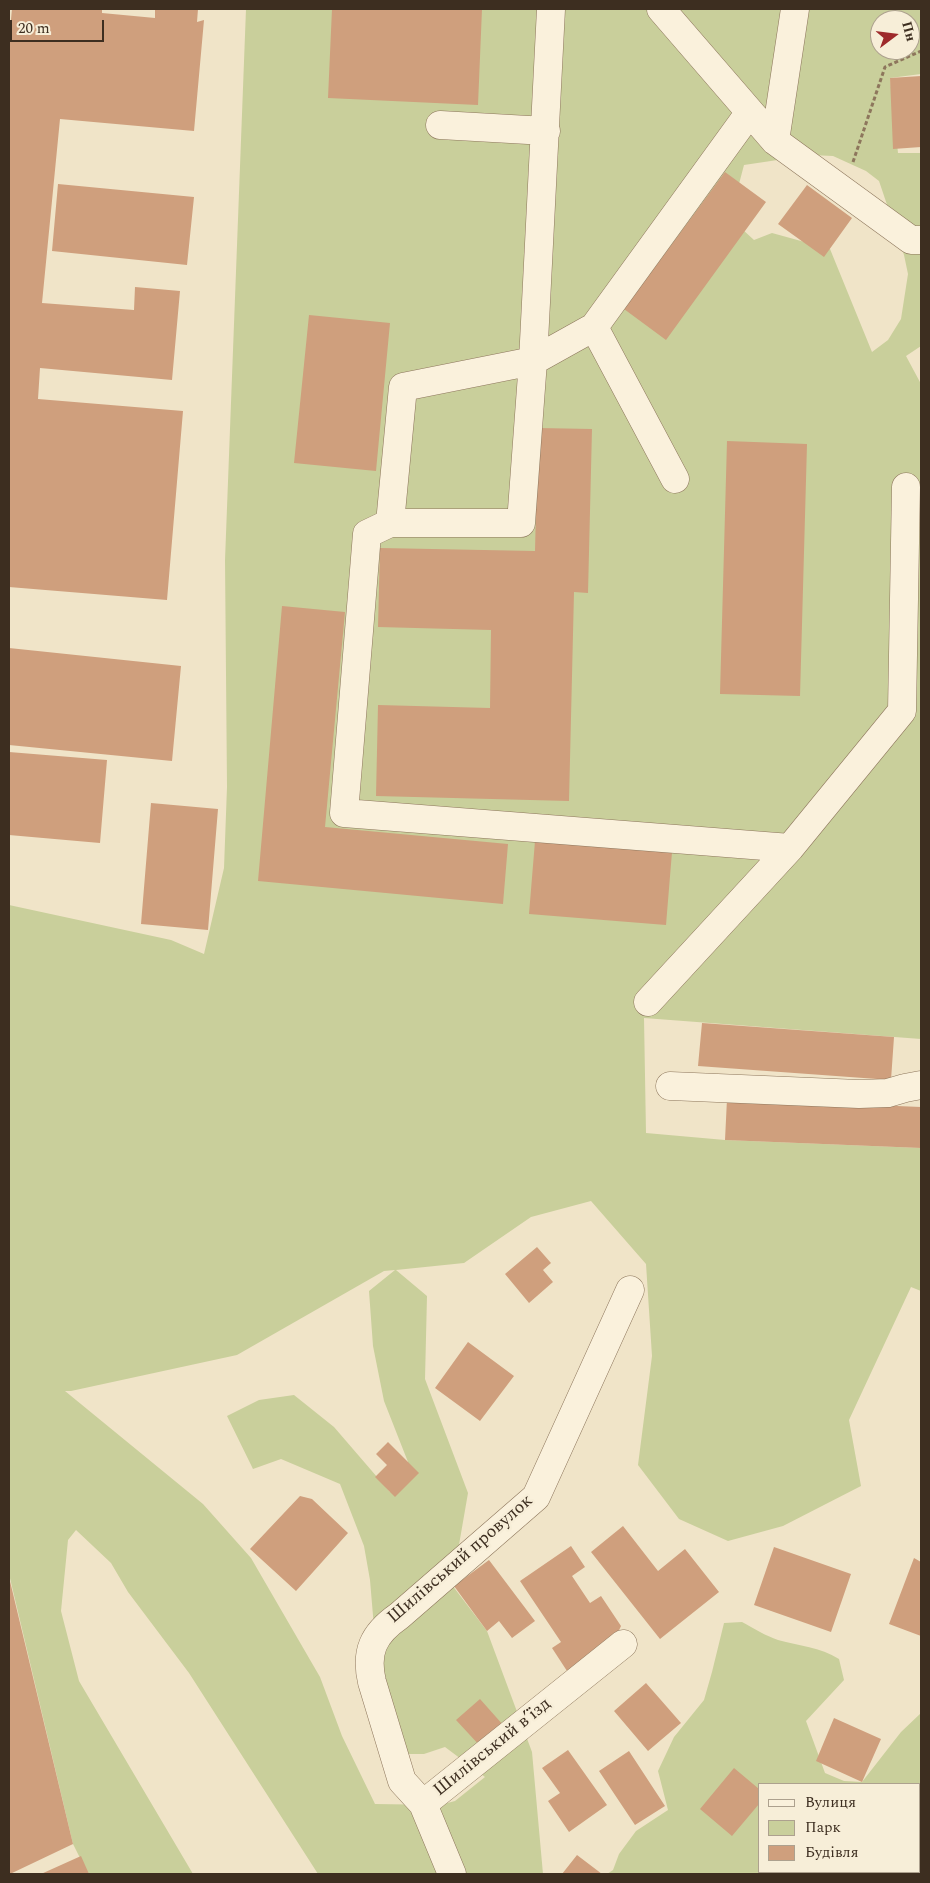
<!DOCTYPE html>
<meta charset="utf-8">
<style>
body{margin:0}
#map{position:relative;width:930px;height:1883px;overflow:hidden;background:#f0e4c8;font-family:Spectral,serif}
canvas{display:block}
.frame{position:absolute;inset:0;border:10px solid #3d2e20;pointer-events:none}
.legend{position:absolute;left:758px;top:1783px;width:162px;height:90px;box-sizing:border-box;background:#f7eed8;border:1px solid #ada18e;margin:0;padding:6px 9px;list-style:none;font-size:15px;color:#3d2e20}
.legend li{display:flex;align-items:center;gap:10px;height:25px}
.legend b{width:25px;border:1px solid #ada18e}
.north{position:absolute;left:870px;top:10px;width:50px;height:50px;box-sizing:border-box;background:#f7eed8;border:1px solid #ada18e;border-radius:50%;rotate:75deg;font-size:14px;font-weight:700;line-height:20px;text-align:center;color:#3d2e20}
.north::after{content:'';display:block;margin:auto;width:18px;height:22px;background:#9e2a2b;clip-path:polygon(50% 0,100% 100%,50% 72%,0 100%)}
.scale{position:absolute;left:10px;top:20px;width:94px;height:22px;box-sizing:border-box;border:2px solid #3d2e20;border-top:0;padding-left:6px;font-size:15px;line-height:18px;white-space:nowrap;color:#3d2e20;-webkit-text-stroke:4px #f7eed8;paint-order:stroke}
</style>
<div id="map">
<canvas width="930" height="1883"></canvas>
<div class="frame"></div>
<ul class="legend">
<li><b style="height:6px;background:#faf1dc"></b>Вулиця</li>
<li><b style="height:14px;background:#c9cf9b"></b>Парк</li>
<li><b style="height:14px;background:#cf9f7d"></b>Будівля</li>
</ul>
<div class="north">Пн</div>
<div class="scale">20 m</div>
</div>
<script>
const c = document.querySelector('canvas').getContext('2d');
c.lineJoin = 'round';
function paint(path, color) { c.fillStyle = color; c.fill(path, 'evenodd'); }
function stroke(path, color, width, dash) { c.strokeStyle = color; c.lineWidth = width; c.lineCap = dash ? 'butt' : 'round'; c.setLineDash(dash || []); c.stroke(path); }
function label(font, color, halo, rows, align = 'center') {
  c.font = font + ' Spectral,serif'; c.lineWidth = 5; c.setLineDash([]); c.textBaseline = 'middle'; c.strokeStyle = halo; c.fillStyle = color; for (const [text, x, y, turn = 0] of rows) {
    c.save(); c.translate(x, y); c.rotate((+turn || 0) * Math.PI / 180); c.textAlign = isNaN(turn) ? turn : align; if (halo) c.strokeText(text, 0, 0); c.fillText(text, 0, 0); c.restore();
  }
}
paint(new Path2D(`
 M246,9H921V74L890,78L898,153H921V346L906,356L921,384V1039L644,1018L646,1133L725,1140L921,1148V1291L911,1287L849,1420L861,1486L783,1526L728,1541L679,1519L638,1465L652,1356L646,1264L591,1201L531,1217L464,1263L396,1270L427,1296L425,1379L468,1493L452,1585L487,1631L532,1752L543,1874H318L189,1673L128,1592L111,1563L76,1530L68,1540L61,1611L79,1681L193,1874H88L73,1844L9,1574V905L171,940L204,954L224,868L227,787L225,560ZM880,20H910V50H880ZM811,155L833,156L866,171L879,181L904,255L908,274L901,319L888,340L872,352L830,249L772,233L754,240L730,218L744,165ZM395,1270L369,1291L373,1346L384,1401L408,1462L390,1492L334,1427L294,1395L259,1400L227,1416L253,1469L281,1459L340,1484L364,1546L370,1580L377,1663L407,1754H424L445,1747L485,1777L455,1801L440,1805L375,1804L342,1736L320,1677L251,1558L203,1504L65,1391H71L237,1355L384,1271Z
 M742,1622C753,1628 766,1636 778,1640C799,1646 820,1647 839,1659L844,1680L806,1721L825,1773L844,1781L862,1782L901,1732L921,1713V1831H919V1784H759V1872H871V1874H607L613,1870L619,1854L636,1831L668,1810L658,1771L674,1737L704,1700L712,1672L724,1623Z`), '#c9cf9b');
paint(new Path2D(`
 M12,9H102V13L155,18V9H198L197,22L204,20L194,131L60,119L42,303L134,310L135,287L180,291L172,380L40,368L38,399L183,411L167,600L9,587V40Z
 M332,9H482L478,105L328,98Z
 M921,76V147L893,149L890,78Z
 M725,172L766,202L666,340L624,309Z
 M58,184L194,197L187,265L52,251Z
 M807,185L852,218L824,257L778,224Z
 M309,315L390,323L376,471L294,463Z
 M538,428L592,429L588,593L574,592L569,801L376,796L378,705L490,708L491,630L378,627L380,548L535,551Z
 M727,441L807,444L800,696L720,694Z
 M282,606L345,612L325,827L508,844L503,904L258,881Z
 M9,648L181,666L172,761L9,745Z
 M9,752L107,760L100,843L9,835Z
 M151,803L218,809L208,930L141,924Z
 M535,841L672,852L666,925L529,914Z
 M702,1023L894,1037L891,1080L698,1066Z
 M727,1099L921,1107V1148L725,1140Z
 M537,1247L551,1263L543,1270L553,1282L529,1303L505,1274Z
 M468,1342L514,1376L480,1421L435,1388Z
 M388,1442L419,1473L395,1497L375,1477L387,1465L376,1454Z
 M300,1496L312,1499L348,1533L296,1591L250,1549Z
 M623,1526L658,1571L685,1549L719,1592L660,1639L591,1552Z
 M571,1546L585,1567L572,1576L590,1603L601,1596L621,1626L616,1637L567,1671L552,1648L561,1642L520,1581Z
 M774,1547L851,1574L831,1632L754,1605Z
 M914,1558L921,1562V1636L889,1624Z
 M489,1560L535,1621L512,1638L499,1621L487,1631L454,1586Z
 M9,1577L73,1844L10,1874H9Z
 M646,1683L681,1723L648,1751L614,1711Z
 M480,1699L504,1726L481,1747L456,1720Z
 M834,1718L881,1739L862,1782L816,1761Z
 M568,1750L607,1805L569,1832L548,1801L560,1793L542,1768Z
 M629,1751L665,1806L635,1825L599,1771Z
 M734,1768L759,1789V1804L732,1836L700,1809Z
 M577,1855L602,1874H562Z
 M81,1856L89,1874H41Z`), '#cf9f7d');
const minor = new Path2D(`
 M661,9L775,141L911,240H921
 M750,112L594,327L533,361L403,387L390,523L367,534L344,813L790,848
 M440,125L546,131
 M775,141L795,9
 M594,327L675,479
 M390,523H521L533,361L551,9
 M648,1002L790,848L902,711L906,487
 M670,1086L859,1094L888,1093L905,1088L921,1085
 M423,1804L623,1644
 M452,1874L423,1804L402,1781L372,1682C365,1652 373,1634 399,1616L536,1497L630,1290`);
stroke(minor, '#8d765c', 29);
stroke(new Path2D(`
 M853,162L885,67L921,51`), '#8d765c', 3, [4, 2.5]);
stroke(minor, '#faf1dc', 28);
label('18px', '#3d2e20', '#f7eed8', [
 ["Шилівський провулок",461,1560,-41],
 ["Шилівський в’їзд",493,1748,-39]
]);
</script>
